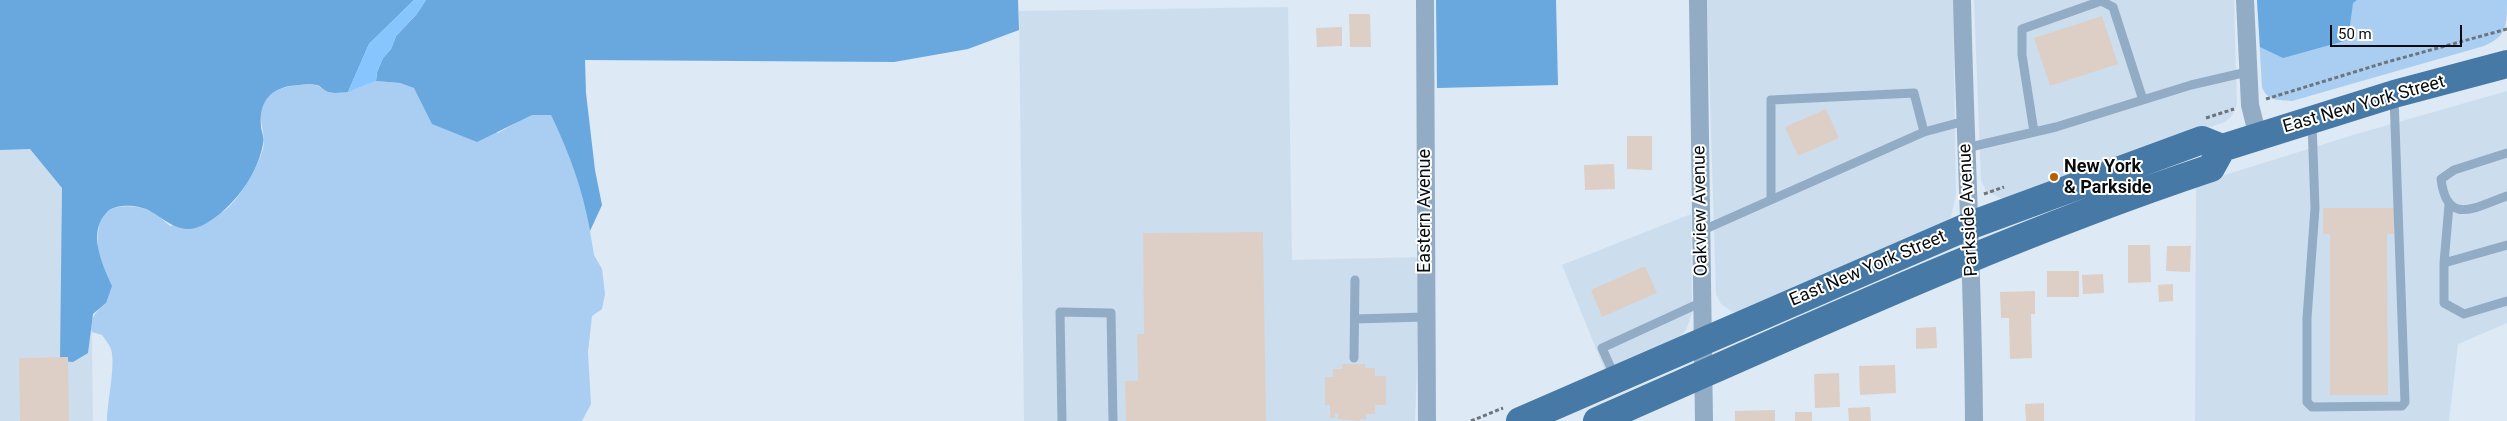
<!DOCTYPE html>
<style>
body{margin:0}
#map{position:relative;width:2507px;height:421px;overflow:hidden;background:#dde9f4;font-family:Roboto,sans-serif}
canvas{display:block}
.scale{position:absolute;left:2330px;top:25px;width:132px;height:22px;box-sizing:border-box;border:2px solid #080c0f;border-top:0;padding-left:6px;font-size:15px;line-height:18px;white-space:nowrap;color:#080c0f;-webkit-text-stroke:4px #fff;paint-order:stroke}
</style>
<div id="map">
<canvas width="2507" height="421"></canvas>
<div class="scale">50 m</div>
</div>
<script>
const c = document.querySelector('canvas').getContext('2d');
c.lineJoin = 'round';
function paint(path, color) { c.fillStyle = color; c.fill(path, 'evenodd'); }
function stroke(path, color, width, dash) { c.strokeStyle = color; c.lineWidth = width; c.lineCap = dash ? 'butt' : 'round'; c.setLineDash(dash || []); c.stroke(path); }
function label(font, color, halo, rows, align = 'center') {
  c.font = font + ' Roboto,sans-serif'; c.lineWidth = 4; c.setLineDash([]); c.textBaseline = 'middle'; c.strokeStyle = halo; c.fillStyle = color; for (const [text, x, y, turn = 0] of rows) {
    c.save(); c.translate(x, y); c.rotate((+turn || 0) * Math.PI / 180); c.textAlign = isNaN(turn) ? turn : align; if (halo) c.strokeText(text, 0, 0); c.fillText(text, 0, 0); c.restore();
  }
}
paint(new Path2D(`
 M1707,0H1953L1956,195L1951,217L1936,229L1747,310L1733,312L1721,304L1716,294Z
 M1974,0H2234L2237,105L2232,116L2225,122L2008,199L2000,198L1986,191L1981,180Z
 M1288,7L1292,260L1421,257L1415,421H1024L1019,11Z
 M2507,91V323L2458,344L2449,421H2195L2196,184L2353,135Z
 M0,126L81,161L91,274L93,421H0Z
 M1691,214L1692,313L1686,330L1678,340L1606,373L1562,265Z`), '#ccdeee');
paint(new Path2D(`
 M2257,0H2507C2507,26 2507,36 2484,46L2292,101C2278,100 2267,101 2262,87Z
 M376,81L400,83L414,88L498,133L532,114L551,115L569,152L586,207L594,255L602,269L605,294L602,309L592,316L588,352L591,404L582,421H107C107,402 116,365 111,349C109,344 105,339 102,335L92,332C89,318 96,312 106,303C102,278 95,250 99,225C103,203 132,204 148,210C156,213 164,221 170,226C186,222 207,220 222,212C237,205 264,158 264,142C264,126 254,108 268,95C276,87 305,83 316,85C320,86 324,91 329,92C344,96 362,86 376,81Z`), '#a9cef1');
paint(new Path2D(`
 M0,0H414L369,44L348,92C343,92 335,94 329,92C325,92 321,86 317,85C310,83 297,85 290,86C268,90 259,104 261,126C261,131 265,138 263,144C257,176 233,208 205,224C182,237 169,222 150,211C139,205 117,203 107,212C87,232 102,264 112,286L106,303L93,314L88,353L73,362L60,361L62,188L30,149L0,150Z
 M426,0H1018L1019,30L968,49L894,62L585,60L586,93L595,170L602,205L590,231C583,190 569,152 551,115H532L477,142L432,124L414,88L400,83L376,81L377,72L383,58L391,49L396,36L416,15Z
 M1436,0H1556L1558,85L1437,88Z
 M2257,0H2357L2353,3L2348,40L2283,58L2260,47Z`), '#69a7df');
paint(new Path2D(`
 M414,0H426L416,15L396,36L391,49L383,58L377,72L376,81L348,92L369,44Z`), '#86c5ff');
paint(new Path2D(`
 M1349,14H1370L1371,47H1350Z
 M2102,16L2118,64L2050,86L2034,38Z
 M1342,27V46L1317,47L1316,28Z
 M1826,109L1839,138L1798,156L1785,127Z
 M1627,136H1652V170L1627,169Z
 M1614,164L1615,189L1585,190L1584,165Z
 M2323,208H2394V234H2387L2388,395H2330V234H2323Z
 M1263,232L1266,421H1126L1125,381H1138L1137,334H1144L1143,233Z
 M2128,245H2150L2151,282L2128,283Z
 M2167,246H2191L2190,272L2166,271Z
 M1645,266L1657,293L1602,317L1591,290Z
 M2047,271H2079V297H2047Z
 M2103,274L2104,293L2083,294L2082,275Z
 M2173,284V301L2159,302L2158,285Z
 M2035,291V314H2031L2032,358L2010,359L2009,318H2001L2000,292Z
 M1936,327L1937,348L1916,349V328Z
 M68,357L69,421H20L19,358Z
 M1342,364H1365V368H1375V376H1386V405H1375V414H1366V419H1360V421L1338,419V414H1335V418H1330V405H1325V377H1333V369H1342Z
 M1895,365L1896,393L1860,395L1859,366Z
 M1839,373L1840,407L1815,408L1814,374Z
 M2044,403V421H2026L2025,404Z
 M1870,407L1871,421H1849L1848,408Z
 M1775,410V421H1735V411Z
 M1795,412H1812V421H1795Z`), '#ddcfc6');
stroke(new Path2D(`
 M2266,99L2387,62L2507,29
 M2206,118L2234,109
 M1984,194L2004,187
 M1471,421L1503,408`), '#6d747b', 3, [4, 2.5]);
stroke(new Path2D(`
 M2312,122L2315,208L2307,318V402L2312,407L2402,406L2405,402L2394,97
 M2034,132L2022,55V29L2101,1L2113,7L2143,100
 M1966,148L2056,127L2191,85L2247,72
 M2507,153L2454,170L2441,179C2447,227 2475,207 2507,196
 M1771,198V100L1914,93L1924,132
 M1701,231L1924,132L1965,121
 M2507,245L2444,263V303L2464,314L2507,301
 M2444,263L2449,205
 M1355,319L1425,317
 M1354,358L1355,280
 M1615,377L1602,348L1702,302
 M1062,421L1060,312L1111,313L1113,421`), '#92acc5', 9);
stroke(new Path2D(`
 M1425,0L1427,421
 M1698,0L1704,421
 M1962,0C1965,140 1973,280 1974,421
 M2245,0L2250,105L2258,137`), '#92acc5', 18);
stroke(new Path2D(`
 M1520,421L1971,225L2202,140L2222,148L2394,94L2507,64
 M1597,421C1800,332 2001,238 2211,168L2222,148`), '#4779a6', 28);
for (const [x, y, r, color] of [
 [2054,177,5,"#b95d00"]
]) { const dot = new Path2D(); dot.arc(x, y, r, 0, 2 * Math.PI); c.fillStyle = color; c.fill(dot); stroke(dot, '#fff', 2); }
label('18px', '#080c0f', '#fff', [
 ["East New York Street",2364,105,-16],
 ["Parkside Avenue",1969,210,-93],
 ["Eastern Avenue",1425,211,-90],
 ["Oakview Avenue",1701,211,-91],
 ["East New York Street",1868,269,-23]
]);
label('bold 18px', '#080c0f', '#fff', [
 ["New York",2064,167],
 ["& Parkside",2064,188]
], 'left');
</script>
